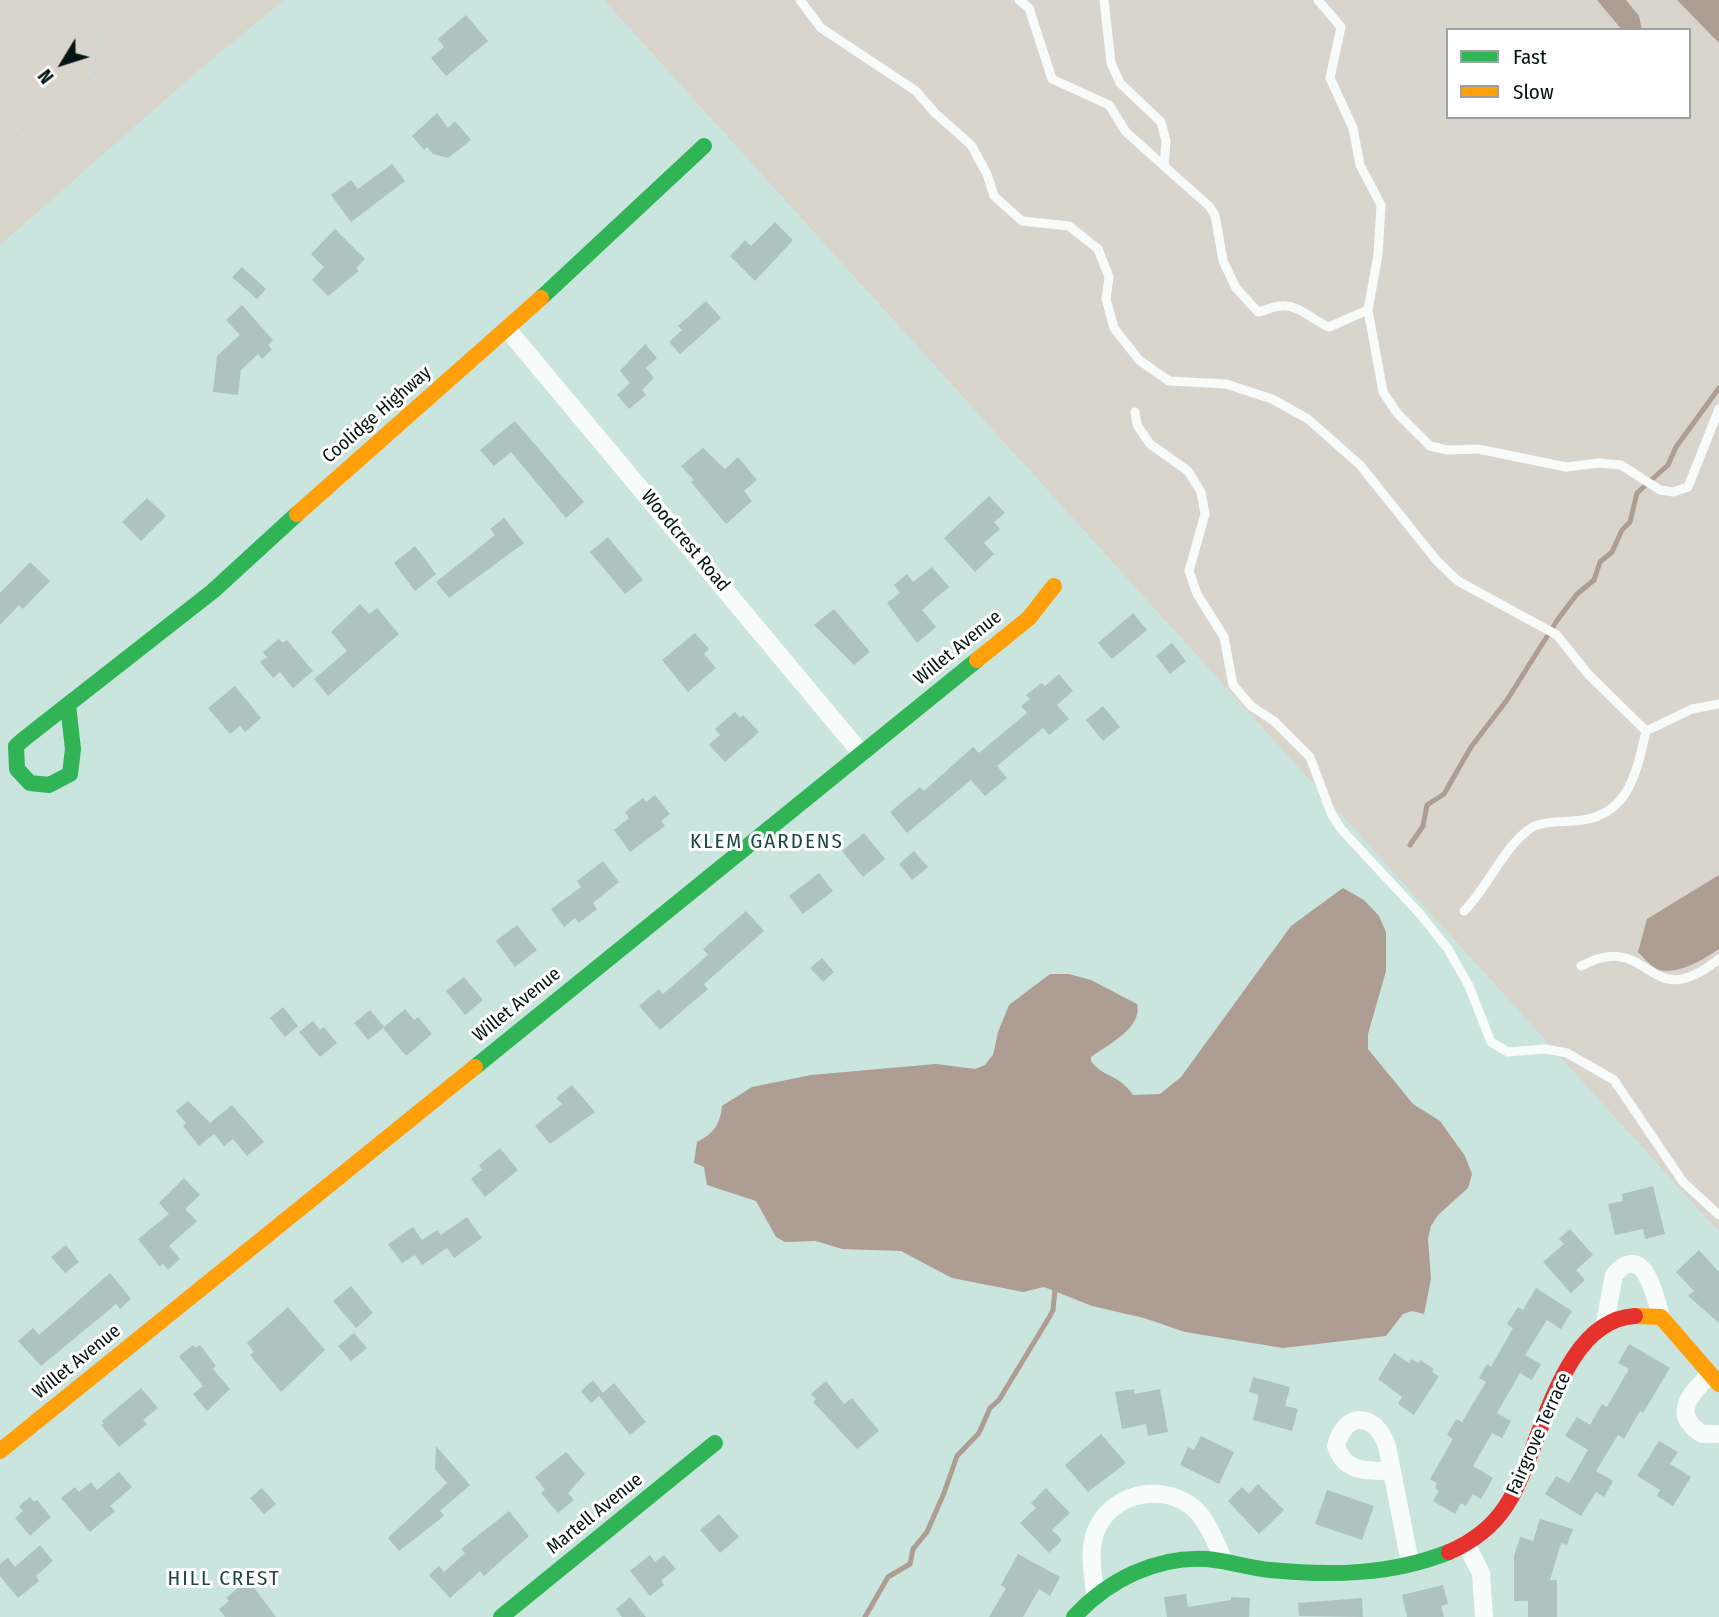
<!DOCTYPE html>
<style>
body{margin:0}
#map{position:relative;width:1719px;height:1617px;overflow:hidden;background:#cae4de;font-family:"Fira Sans Condensed",sans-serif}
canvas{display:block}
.legend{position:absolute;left:1446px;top:28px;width:245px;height:91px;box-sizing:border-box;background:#fff;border:2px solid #9ba1a0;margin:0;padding:9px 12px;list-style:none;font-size:21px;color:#041512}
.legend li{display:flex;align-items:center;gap:14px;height:35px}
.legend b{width:35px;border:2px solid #9ba1a0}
.north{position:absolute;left:28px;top:28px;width:70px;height:70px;-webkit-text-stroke:5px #fff;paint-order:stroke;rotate:232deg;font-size:19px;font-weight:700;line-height:28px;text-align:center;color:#041512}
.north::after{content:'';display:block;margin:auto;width:24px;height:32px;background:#041512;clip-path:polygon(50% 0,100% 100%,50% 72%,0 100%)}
</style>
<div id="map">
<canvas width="1719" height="1617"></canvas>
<ul class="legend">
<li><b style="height:9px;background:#30b455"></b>Fast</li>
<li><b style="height:9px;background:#ff9f0a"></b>Slow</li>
</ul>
<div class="north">N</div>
</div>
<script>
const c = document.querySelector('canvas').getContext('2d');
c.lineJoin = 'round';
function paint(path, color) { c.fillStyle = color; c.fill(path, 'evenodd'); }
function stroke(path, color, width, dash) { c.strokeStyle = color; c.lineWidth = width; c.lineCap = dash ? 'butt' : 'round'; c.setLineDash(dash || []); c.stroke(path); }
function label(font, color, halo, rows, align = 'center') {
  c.font = font + ' "Fira Sans Condensed",sans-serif'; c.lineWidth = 6; c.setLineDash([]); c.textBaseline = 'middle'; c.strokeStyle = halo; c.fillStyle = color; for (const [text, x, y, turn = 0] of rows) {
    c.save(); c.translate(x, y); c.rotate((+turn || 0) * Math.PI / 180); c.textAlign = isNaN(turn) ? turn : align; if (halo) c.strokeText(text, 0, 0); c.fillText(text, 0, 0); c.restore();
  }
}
paint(new Path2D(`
 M0,0H284L199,70L0,245Z
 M604,0H1719V1232ZM1448,30H1689V117H1448Z`), '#d9d5cc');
paint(new Path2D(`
 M1597,0H1626L1639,16L1642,30H1622Z
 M1677,0H1719V43Z
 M1719,875V949C1704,959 1674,978 1655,968C1649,964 1643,957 1638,952L1647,919Z
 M1343,888L1364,900L1379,916L1386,932V971L1368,1034V1049L1413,1104L1440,1121L1465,1156L1472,1174L1468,1188L1438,1215L1431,1226L1428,1239L1431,1279L1424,1314L1412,1311L1403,1314L1386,1336L1283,1348L1185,1332L1144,1318L1092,1306L1044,1287L1023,1292L952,1278L901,1251L842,1249L816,1241L785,1242L776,1237L756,1201L707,1185L704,1167L694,1163L697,1142C714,1133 720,1125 722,1106L752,1087L811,1075L936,1064L975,1069L985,1065L993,1055L998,1032L1009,1005L1050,974H1069L1091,980L1137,1004C1143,1028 1107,1045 1091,1057V1061C1103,1078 1118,1073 1133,1095L1160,1094L1181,1077L1291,926Z`), '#ad9d92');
stroke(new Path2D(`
 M1410,845L1423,826L1427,805L1444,794L1471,747L1507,700L1558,619L1577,594L1594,580L1600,562L1612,552L1622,530L1630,522L1637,493L1668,465L1676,447L1719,388
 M865,1617L888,1577L910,1564L913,1549L927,1532L944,1493L957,1456L979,1433L990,1408L999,1400L1050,1316L1053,1310L1055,1290`), '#ad9d92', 5);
paint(new Path2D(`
 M466,15L488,41L446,76L431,58L444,47L438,39Z
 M437,113L448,128L455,121L471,140L448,158L433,154L427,147L424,150L412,136Z
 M392,164L405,181L351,222L331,195L351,180L358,189Z
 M775,222L793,240L755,281L730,256L745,240L751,246Z
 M335,229L365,259L356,268L359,271L328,296L312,280L324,267L311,254Z
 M242,267L266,289L257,299L232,277Z
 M706,301L721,318L680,354L669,342L682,330L678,326Z
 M242,305L273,340L268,345L272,349L262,359L258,354L241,370L238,395L213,392L217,356L240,335L226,320Z
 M645,344L657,358L646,368L654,378L642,390L646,395L629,409L617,395L630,383L620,371Z
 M515,421L584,502L566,518L511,452L494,466L480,450Z
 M703,448L725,469L738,457L757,480L744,491L752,501L726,524L691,482L694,480L681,466Z
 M989,496L1005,513L994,522L1000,529L984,543L994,554L975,572L944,538Z
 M147,498L166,516L141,541L122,522Z
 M504,518L524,543L449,598L436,582L495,535L490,529Z
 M608,537L643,580L625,594L590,552Z
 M415,546L436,574L415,591L394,563Z
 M30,562L50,581L23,609L19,605L0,625V593Z
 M932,567L949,587L922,610L936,627L917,643L887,603L900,593L894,585L907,574L913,582Z
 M360,604L369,614L377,608L399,634L328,696L314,679L347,651L331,632Z
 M834,609L870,652L854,665L814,625Z
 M1133,613L1147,630L1112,659L1098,643Z
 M695,633L709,649L704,654L716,668L688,692L662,660Z
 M279,639L283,643L287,640L313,671L293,688L280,672L273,678L260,662L267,657L263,652Z
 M1172,643L1186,661L1170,674L1156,656Z
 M1059,674L1073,691L1057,705L1069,719L1049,735L1043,728L997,766L1007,778L985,796L971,780L907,833L890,812L920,787L924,791L973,747L979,753L1027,713L1021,706L1030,699L1026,695L1041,683L1045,686Z
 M235,686L261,718L245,732L240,726L230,734L208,708Z
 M1103,706L1120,727L1103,741L1086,720Z
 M735,712L740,718L743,715L759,732L725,762L709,745L720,735L715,729Z
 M655,795L670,814L661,821L665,826L630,852L614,830L629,818L625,812L643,798L646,802Z
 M864,833L885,859L863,877L842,851Z
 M914,851L928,867L912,880L899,864Z
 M603,861L619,882L593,903L597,909L579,923L575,918L564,927L551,909L581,887L577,881Z
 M819,873L833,891L803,914L789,896Z
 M746,911L764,931L704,984L708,989L660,1030L639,1006L659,989L663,994L708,955L703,949Z
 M517,925L537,950L515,967L496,941Z
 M822,958L834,972L823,982L810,968Z
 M464,977L483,1000L465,1015L446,991Z
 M283,1007L298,1026L285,1037L270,1018Z
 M405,1009L414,1020L418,1017L432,1034L406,1056L383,1028Z
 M370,1010L384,1027L368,1040L354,1023Z
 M313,1021L320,1030L324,1027L337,1043L320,1057L299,1032Z
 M572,1085L595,1112L550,1144L535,1126L562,1104L556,1098Z
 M188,1101L210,1123L232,1105L264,1142L247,1156L233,1139L224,1146L214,1134L199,1146L183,1126L186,1123L176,1111Z
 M500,1148L518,1170L485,1197L471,1179L482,1170L479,1165Z
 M184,1178L200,1195L185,1209L197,1221L169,1246L180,1259L168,1270L163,1264L160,1267L138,1239L169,1214L159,1203Z
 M1653,1186L1665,1234L1645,1239L1643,1229L1615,1235L1608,1204L1623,1201L1622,1194Z
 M467,1217L482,1238L454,1258L447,1248L422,1265L415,1255L402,1263L388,1244L413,1227L426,1246L422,1240L437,1230L441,1235Z
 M1570,1229L1593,1255L1576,1270L1585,1280L1571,1293L1543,1262L1564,1244L1559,1239Z
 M66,1245L79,1262L65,1273L51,1257Z
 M1699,1250L1719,1272V1323L1688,1296L1694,1291L1676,1272Z
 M110,1273L131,1299L120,1309L116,1304L41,1366L18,1341L33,1328L39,1335Z
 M351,1286L373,1313L356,1328L333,1301Z
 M1536,1288L1572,1311L1561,1329L1547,1320L1525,1355L1541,1364L1532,1380L1520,1373L1497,1413L1511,1421L1502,1438L1492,1433L1473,1466L1493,1478L1481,1499L1473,1494L1466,1506L1461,1503L1455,1514L1433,1501L1439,1491L1435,1488L1437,1483L1430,1479L1453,1439L1447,1435L1456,1419L1462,1422L1486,1382L1479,1378L1487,1364L1491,1367L1513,1328L1507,1324L1518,1307L1523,1310Z
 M288,1307L325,1350L281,1392L250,1355L254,1352L247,1343Z
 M354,1333L367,1348L351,1361L338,1346Z
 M1629,1344L1670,1368L1643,1413L1640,1411L1624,1439L1618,1435L1596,1471L1613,1481L1604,1497L1596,1492L1581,1516L1545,1494L1556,1476L1569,1483L1588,1450L1565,1436L1577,1417L1590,1425L1602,1404L1607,1407L1629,1369L1618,1363Z
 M193,1345L196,1348L200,1345L216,1366L213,1369L230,1389L207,1411L193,1394L203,1386L179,1356Z
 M1394,1353L1409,1363L1411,1359L1418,1363L1420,1360L1434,1369L1432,1372L1439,1376L1414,1415L1398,1404L1402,1397L1378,1379Z
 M1253,1377L1290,1387L1285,1406L1298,1409L1292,1431L1253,1420L1259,1395L1249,1392Z
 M593,1380L603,1393L614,1383L646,1422L630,1435L599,1396L591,1403L581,1391Z
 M826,1381L844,1404L852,1398L879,1431L857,1449L813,1402L816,1399L811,1394Z
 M141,1388L158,1408L143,1420L147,1424L119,1447L101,1425L104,1423L102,1421Z
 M1134,1389L1135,1394L1160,1389L1168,1432L1148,1436L1146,1424L1122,1429L1115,1392Z
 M1101,1434L1126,1463L1088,1492L1065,1465Z
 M1201,1436L1234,1452L1219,1484L1180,1465L1188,1447L1194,1450Z
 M1659,1441L1678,1452L1670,1464L1691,1477L1673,1506L1657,1496L1660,1490L1637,1476Z
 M436,1446L470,1485L440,1511L444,1516L399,1551L388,1538L447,1483L435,1469Z
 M566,1452L585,1474L568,1493L574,1500L558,1513L541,1493L545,1490L535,1477Z
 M119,1472L132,1487L110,1506L115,1511L90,1532L61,1498L75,1487L79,1492L91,1482L97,1490Z
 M1258,1484L1284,1510L1259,1534L1228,1501L1242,1487L1249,1494Z
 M262,1488L276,1504L264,1514L250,1498Z
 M1046,1488L1070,1513L1052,1530L1062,1540L1049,1553L1020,1523L1036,1508L1031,1503Z
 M1327,1490L1374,1506L1362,1540L1315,1524Z
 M30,1497L34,1502L37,1500L51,1517L30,1536L15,1518L23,1511L19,1506Z
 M509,1511L529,1536L484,1576L480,1571L450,1598L429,1575L439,1566L444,1572L465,1553L461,1549Z
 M719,1514L739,1537L720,1553L700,1530Z
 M1540,1519L1573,1529L1567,1545L1561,1543L1550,1580H1557V1617H1528V1601H1514V1556L1520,1537L1533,1541Z
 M40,1545L53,1561L36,1576L39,1581L18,1598L0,1576V1564L8,1558L15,1567Z
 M1018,1554L1060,1577L1050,1596L1039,1589L1023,1617H989L1006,1588L1001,1585Z
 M650,1555L655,1562L664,1555L676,1569L661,1580L664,1585L650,1596L630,1571Z
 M248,1580L264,1601L276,1617H225L219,1609L229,1601L226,1598Z
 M1443,1585L1448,1604L1441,1606L1444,1617H1407L1402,1595Z
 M1186,1594L1188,1607L1231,1600V1597L1250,1598L1249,1617H1167L1164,1597Z
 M630,1597L646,1617H622L616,1609Z
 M1362,1598L1363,1617L1299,1616L1298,1603Z`), '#aec2be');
stroke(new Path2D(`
 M94,75L147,29
 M0,148L92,76L104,0`), '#ced6d4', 3.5, [3.5, 3.5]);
stroke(new Path2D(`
 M800,0L821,28L916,91L935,113L971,145L987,174L994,196L1022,221L1069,226L1098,249L1109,277L1106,299L1114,328L1139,360L1169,381L1226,384L1272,399L1308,419L1360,465L1437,561L1458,581L1557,635L1588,674L1646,731
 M1019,0L1029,8L1052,79L1109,105L1126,132L1164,166L1166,141L1161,122L1120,83L1111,63L1104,0
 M1318,0L1341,27L1330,78L1353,128L1360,165L1381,205L1378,255L1368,310L1383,392L1397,413L1430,446L1447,450L1478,449L1566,467L1599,463L1621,465L1660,490L1673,492L1688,487L1719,409
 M1164,166L1209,206L1215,215L1223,261L1236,288L1258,312C1266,311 1273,306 1281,306C1299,304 1313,321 1329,327L1368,310
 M1135,412L1137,425L1150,444L1188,471L1201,492L1205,514L1189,571L1197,594L1224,637L1233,685L1251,706L1274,721L1310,757L1331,813L1341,829L1420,914L1448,949L1469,986L1491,1042L1508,1052L1545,1049L1567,1053L1614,1080L1683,1182L1719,1215
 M1464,911C1488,887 1504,846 1531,828C1543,821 1560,822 1573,821C1627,819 1636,776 1646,731L1692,709L1719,704
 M1581,966C1653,928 1645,1018 1719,959`), '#f7fbfa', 9);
stroke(new Path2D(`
 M508,330L861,753
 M1605,1323L1614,1275C1644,1240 1655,1296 1661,1317
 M1709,1375C1690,1395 1671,1414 1702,1434H1719
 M1391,1471C1367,1471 1345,1473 1336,1446C1345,1410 1376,1413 1387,1446L1410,1563
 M1466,1544L1481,1573L1484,1617
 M1095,1595C1094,1578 1089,1558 1093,1541C1101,1497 1157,1480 1191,1506C1208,1519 1215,1542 1224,1561`), '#f7fbfa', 18);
stroke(new Path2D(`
 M541,298L704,146
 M68,705L73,749L70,774L49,785L30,783L17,769L16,746L24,739L213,591L297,514
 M475,1067L977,660
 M501,1617L715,1443
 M1074,1617C1108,1580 1156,1556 1207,1559C1228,1561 1249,1568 1270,1570C1330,1576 1392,1575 1449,1552`), '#30b455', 16);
stroke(new Path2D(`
 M297,514L541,298
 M977,660L1029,618L1054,586
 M1635,1316L1661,1317L1719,1384
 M0,1451L475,1067`), '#ff9f0a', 16);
stroke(new Path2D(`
 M1449,1552C1472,1542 1493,1526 1506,1506C1541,1454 1558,1320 1635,1316`), '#e5322d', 16);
label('19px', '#041512', '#fff', [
 ["Coolidge Highway",377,415,-41],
 ["Woodcrest Road",685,541,50],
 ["Willet Avenue",958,648,-39],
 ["Willet Avenue",517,1005,-39],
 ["Willet Avenue",77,1362,-39],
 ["Fairgrove Terrace",1539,1434,-66],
 ["Martell Avenue",595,1514,-39]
]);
c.letterSpacing = '2px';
label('21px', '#1e4741', '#fff', [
 ["KLEM GARDENS",767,842],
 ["HILL CREST",224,1579]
]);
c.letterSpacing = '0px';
</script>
